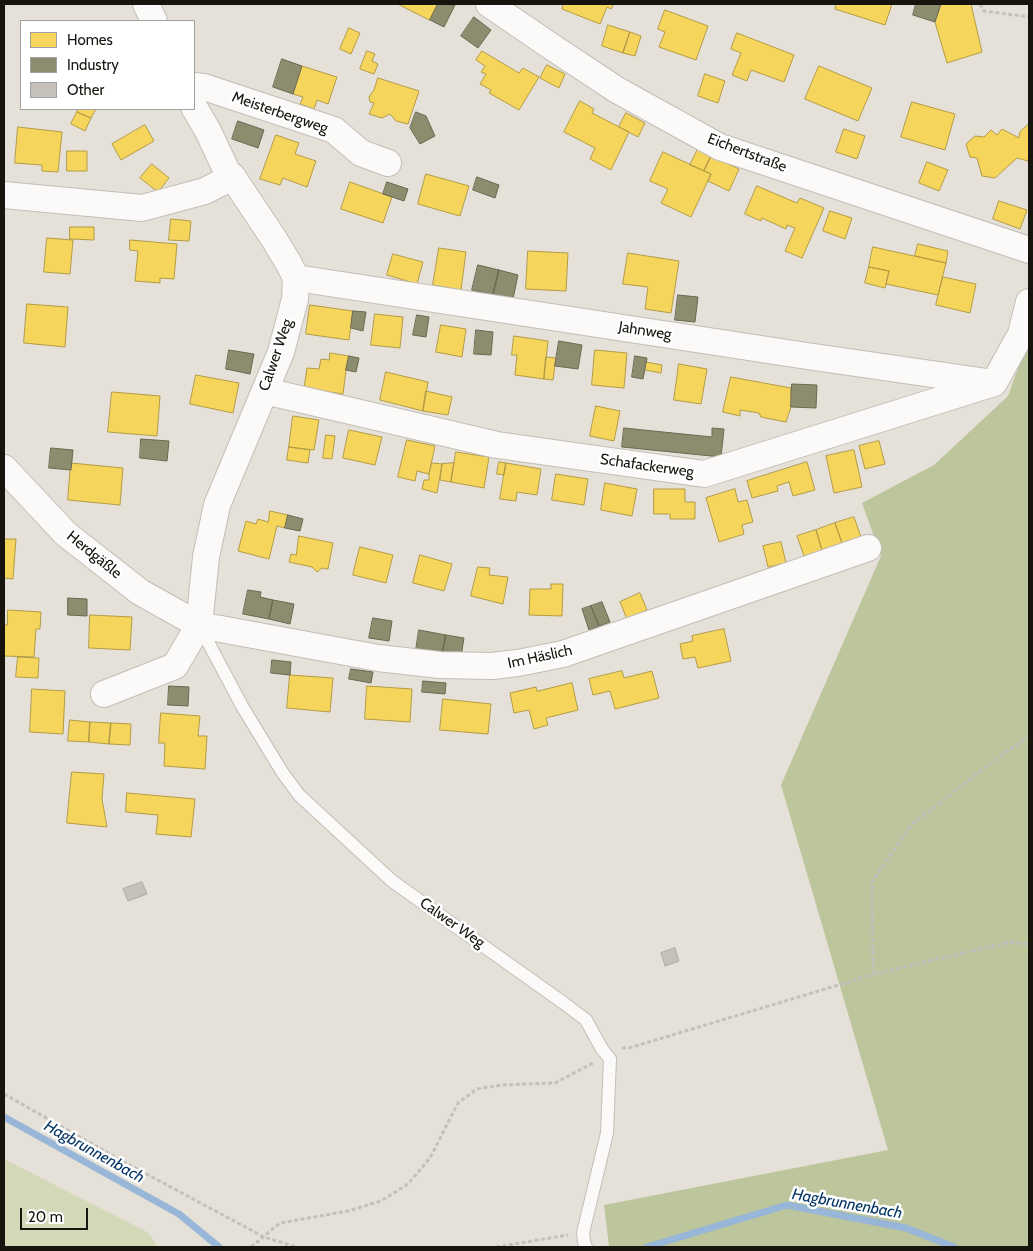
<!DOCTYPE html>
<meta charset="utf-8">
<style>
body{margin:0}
#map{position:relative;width:1033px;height:1251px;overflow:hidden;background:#e5e1d8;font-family:Cabin,sans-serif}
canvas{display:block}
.frame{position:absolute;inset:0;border:5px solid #17140e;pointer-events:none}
.legend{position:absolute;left:20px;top:20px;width:175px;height:90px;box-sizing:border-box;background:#fff;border:1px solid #a2a19f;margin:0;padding:6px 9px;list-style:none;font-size:15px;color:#17140e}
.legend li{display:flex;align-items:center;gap:10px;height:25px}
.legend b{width:25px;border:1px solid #a2a19f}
.scale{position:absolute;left:20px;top:1208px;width:68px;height:22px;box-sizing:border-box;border:2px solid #17140e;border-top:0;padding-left:6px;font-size:15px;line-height:18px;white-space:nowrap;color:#17140e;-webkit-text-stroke:4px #fff;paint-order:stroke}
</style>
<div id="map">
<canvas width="1033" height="1251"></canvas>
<div class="frame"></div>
<ul class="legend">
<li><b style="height:14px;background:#f6d55c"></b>Homes</li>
<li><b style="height:14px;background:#8c8c6e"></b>Industry</li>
<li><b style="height:14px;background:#c5c1ba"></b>Other</li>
</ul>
<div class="scale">20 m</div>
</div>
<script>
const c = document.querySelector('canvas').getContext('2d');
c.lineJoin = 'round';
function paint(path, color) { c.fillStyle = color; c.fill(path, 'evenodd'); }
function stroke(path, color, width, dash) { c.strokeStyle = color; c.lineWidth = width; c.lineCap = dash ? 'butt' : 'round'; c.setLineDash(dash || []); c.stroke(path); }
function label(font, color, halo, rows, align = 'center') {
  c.font = font + ' Cabin,sans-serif'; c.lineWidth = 5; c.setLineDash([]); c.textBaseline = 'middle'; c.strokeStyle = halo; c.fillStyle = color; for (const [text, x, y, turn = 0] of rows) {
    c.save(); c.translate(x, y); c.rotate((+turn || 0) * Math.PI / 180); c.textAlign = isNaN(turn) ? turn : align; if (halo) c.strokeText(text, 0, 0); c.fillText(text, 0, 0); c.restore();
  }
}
paint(new Path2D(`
 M4,1159L149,1233L158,1247H4Z`), '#d2d8b8');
paint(new Path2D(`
 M1029,337V1247H609L604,1205L888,1150L781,785L881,556L862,503L934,465L1008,396Z`), '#bdc59d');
const homes = new Path2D(`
 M398,4H438L430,20Z
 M564,4H614L611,9L607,7L600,24L562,9Z
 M837,4H892L885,25L835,9Z
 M941,4H971L982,52L947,63L935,22Z
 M665,10L708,26L696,60L659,47L665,32L658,29Z
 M608,25L630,32L623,53L602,46Z
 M349,28L360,33L351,54L340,49Z
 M630,32L641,36L635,56L623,53Z
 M737,33L794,55L784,82L751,70L747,81L732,75L741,53L731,49Z
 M367,51L375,54L372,61L378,64L374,74L360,69Z
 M482,51L519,73L523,68L539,77L519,110L489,93L491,90L480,84L486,74L481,72L485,66L476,60Z
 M547,65L565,74L559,88L540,78Z
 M302,66L337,77L328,104L317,100L314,109L300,104L303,97L293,94Z
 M819,66L872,88L858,121L805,99Z
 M705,74L725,81L718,103L698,96Z
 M378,78L419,91L408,124L396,121L390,114L382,118L369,114L374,103L370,102L369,97L374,90Z
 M580,101L594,109L592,113L629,132L611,170L590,159L595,148L564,132Z
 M912,102L955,114L945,150L901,137Z
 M79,109H96L91,118L77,112Z
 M77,112L91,118L85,131L71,124Z
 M626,113L645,123L638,137L619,127Z
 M1029,124V160L1028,161L1017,158L995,178L982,176L977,158L970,157L966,144L975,136L984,137L991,130L997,135L1002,129L1019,138L1020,132Z
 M145,125L154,141L121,160L112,144Z
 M18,127L62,132L58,172L42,171V165L15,163Z
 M844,129L865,136L857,159L836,152Z
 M276,135L299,143L295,154L316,161L307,187L283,178L280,185L260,179Z
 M698,149L711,156L704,171L690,165Z
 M67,151H87V171H67Z
 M663,152L711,174L691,217L661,203L668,189L650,181Z
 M711,156L739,169L729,191L708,181L711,174L704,171Z
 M927,162L948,170L939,191L919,183Z
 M152,164L169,178L158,192L140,178Z
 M426,174L469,186L460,216L418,204Z
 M350,182L392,197L383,223L341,209Z
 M757,186L797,203L800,198L824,208L802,258L785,251L795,228L787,225L786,229L762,218L761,221L745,214Z
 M999,201L1027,210L1020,229L993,219Z
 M830,211L852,218L845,239L823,231Z
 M171,219L191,221L189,241L169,240Z
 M70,227H94V240L70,239Z
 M47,238L73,240L70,274L44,272Z
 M130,240L177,244L174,279L160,278V283L135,281L138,251L130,250Z
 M918,244L948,251L946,263L915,256Z
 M873,247L946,263L938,295L886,284L889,271L869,267Z
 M439,248L466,252L461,290L433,285Z
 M528,251L568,253L566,291L526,289Z
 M628,253L679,261L671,313L645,309L648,287L623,284Z
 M393,254L423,262L417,284L387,275Z
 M869,267L889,271L885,288L865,283Z
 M943,277L976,284L970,313L936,305Z
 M27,304L68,307L65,347L24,343Z
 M310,305L353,311L349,340L306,334Z
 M375,314L403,317L400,348L371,345Z
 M441,325L466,329L462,357L436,352Z
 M514,336L548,341L544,379L515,375L517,355H512Z
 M595,350L627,353L624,388L592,385Z
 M330,353L349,356L346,370L343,394L304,388L307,368L319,369L321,359L329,360Z
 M546,357L556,358L553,380L544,379Z
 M646,362L662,365L661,373L645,370Z
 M679,364L707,369L701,404L674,400Z
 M386,372L428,382L423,411L380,400Z
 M196,375L239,383L233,413L190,404Z
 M731,377L791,388V407L786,422L761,417L759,413L740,410V416L723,412Z
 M426,391L452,397L448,415L423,411Z
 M112,392L160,396L157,436L108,432Z
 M596,406L620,411L614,441L590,436Z
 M293,416L319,420L314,450L289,447Z
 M349,430L382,437L375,465L343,458Z
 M326,435L335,436L332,459L323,458Z
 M407,440L435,446L429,474L417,471L415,481L398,477Z
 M879,441L885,464L865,469L859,446Z
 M289,447L310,450L308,463L287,460Z
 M854,450L862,487L834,493L826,456Z
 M456,452L489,457L484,488L451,482Z
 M499,462L506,463L504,475L497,474Z
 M807,462L815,490L793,496L789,482L777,486L778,491L752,498L747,481Z
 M71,463L123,468L120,505L68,500Z
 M432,463L442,464L437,493L422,489L424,480H429V474Z
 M454,463L451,482L440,480L442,464Z
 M506,463L541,469L537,495L517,492L516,501L500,499Z
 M556,474L588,479L584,505L552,500Z
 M605,483L637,489L632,516L601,510Z
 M654,489H685V502H695V519H670V514H654Z
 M735,489L738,502L747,500L753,522L742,525L744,534L719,542L706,498Z
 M270,511L288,515L285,528L277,526L269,559L238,551L246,521L256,524L258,519L268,522Z
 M854,517L861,537L842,543L835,523Z
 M835,523L842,543L822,550L816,530Z
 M816,530L822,550L804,556L797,536Z
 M299,536L333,543L328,569L322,568L317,572L312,567L289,562L291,554L296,555Z
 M4,539H16L13,579L4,578Z
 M781,542L786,563L768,567L763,546Z
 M360,547L393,555L386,583L353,575Z
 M420,555L452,564L444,591L413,583Z
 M478,567L490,568L489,575L508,577L503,604L471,596Z
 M551,584H563L562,616L529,615L530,589H551Z
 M640,593L647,610L627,619L620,602Z
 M8,610L41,612L40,629H36L34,657L4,656V625H7Z
 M90,615L132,617L130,650L89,648Z
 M724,629L731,661L698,668L695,657L683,659L680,644L693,641L692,636Z
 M18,657L39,658L38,678L16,677Z
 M622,671L624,678L652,671L659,698L615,709L610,691L593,695L589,679Z
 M290,675L333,678L330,712L287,708Z
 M572,683L578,710L546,718L548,725L534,729L529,710L514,713L510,693L536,687L537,691Z
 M367,686L412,689L410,722L365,719Z
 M32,689L65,691L63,734L30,732Z
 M443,699L491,704L488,734L440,730Z
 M161,713L200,716L198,736H207L205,769L164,766L165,743H159Z
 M70,720L90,722L89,742L68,741Z
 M90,722L111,723L109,744L89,742Z
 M111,723L131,724L130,745L109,744Z
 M72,772L104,774L102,799L107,827L67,823Z
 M127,793L195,799L191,837L156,834L158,815L126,812Z`);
paint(homes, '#f6d55c');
stroke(homes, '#b39b45', 1);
const industry = new Path2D(`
 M438,4L455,5L444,27L430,20Z
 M916,4H941L935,22L913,15Z
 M474,17L491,30L478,48L461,36Z
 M282,59L302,66L293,94L273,87Z
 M416,112L426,116L435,136L420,144L410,128Z
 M238,121L264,130L258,148L232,139Z
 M477,177L499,185L495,198L473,190Z
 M387,182L408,189L404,201L383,194Z
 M478,265L499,270L493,295L472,290Z
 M499,270L518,275L513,299L493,295Z
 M678,295L698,297L695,322L675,320Z
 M353,311L366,312L363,331L351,328Z
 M417,315L429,317L426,337L413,335Z
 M476,330L493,332L491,355L474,354Z
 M559,341L582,345L578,369L555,366Z
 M229,350L254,354L250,374L226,369Z
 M349,356L359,358L356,372L346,370Z
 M635,356L647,358L643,379L632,377Z
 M792,384L817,385L816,408L791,407Z
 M624,428L712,437V428L724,429L721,457L622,447Z
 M141,439L169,441L167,461L140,458Z
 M51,448L73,450L71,470L49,468Z
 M288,515L303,519L300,531L285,528Z
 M248,590L261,592L260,597L273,600L269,619L243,614Z
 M68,598L87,599V616L68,615Z
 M273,600L294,604L290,624L269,619Z
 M602,602L610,622L599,626L591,606Z
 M591,606L599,626L589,630L582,609Z
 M373,618L392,621L389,641L369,638Z
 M419,630L446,635L442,654L416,650Z
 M446,635L464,638L461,657L442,654Z
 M272,660L291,662L290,675L271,673Z
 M351,669L373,672L371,683L349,679Z
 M423,681L446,683L445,694L422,692Z
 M169,686L189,687L188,706L168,705Z`);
paint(industry, '#8c8c6e');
stroke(industry, '#696851', 1);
stroke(new Path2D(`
 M4,1117L179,1214L219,1247
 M647,1247L787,1205L906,1228L954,1247`), '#98b6d7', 7);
const building = new Path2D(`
 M142,882L147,894L128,901L123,889Z
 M675,948L679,961L665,966L661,953Z`);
paint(building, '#c5c1ba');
stroke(building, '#adaaa3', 1);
const lane = new Path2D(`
 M199,625L242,706L282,772L299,795L392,881L565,1004L586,1020L602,1049L610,1059L607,1133L583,1233L584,1242L586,1247`);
const street = new Path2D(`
 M146,4L154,21
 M489,4L549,45L617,90L720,147L1029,250
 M194,86L204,87L334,130L361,153L388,163
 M4,195L142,208L205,191L230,178
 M296,278L807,356L987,382
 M265,391L497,445L704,474L994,383L1021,334L1029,302
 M4,468L66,534L140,592L199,625L378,658L440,665L492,666L518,663L563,654L868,548
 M104,694L175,666L199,625L206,557L217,505L281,352L295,299L296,278L289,264L274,239L232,176L230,178L208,131L194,107`);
stroke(lane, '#c2beb8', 14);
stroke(street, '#c2beb8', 28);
stroke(new Path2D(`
 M980,4L984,11L1029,17
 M875,974L873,963L872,882L911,825L1004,753L1029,737
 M622,1048H629L875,974L1010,942L1029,944
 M4,1094L126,1163L264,1237L296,1247
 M251,1247L280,1223L348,1211L381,1201L408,1184L430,1158L458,1103L477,1089L502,1085L555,1083L593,1063
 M496,1247L568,1235`), '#c3c1be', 3, [4, 2.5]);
stroke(lane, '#fbfaf9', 12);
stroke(street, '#fbfaf9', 26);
label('15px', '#17140e', '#fff', [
 ["Meisterbergweg",280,113,19],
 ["Eichertstraße",747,153,21],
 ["Jahnweg",645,331,9],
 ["Calwer Weg",276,355,-71],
 ["Schafackerweg",647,466,8],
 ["Herdgäßle",94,555,39],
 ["Im Häslich",540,657,-12],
 ["Calwer Weg",452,923,35]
]);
label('italic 16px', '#073766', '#fff', [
 ["Hagbrunnenbach",94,1152,29],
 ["Hagbrunnenbach",847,1204,10]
]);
</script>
